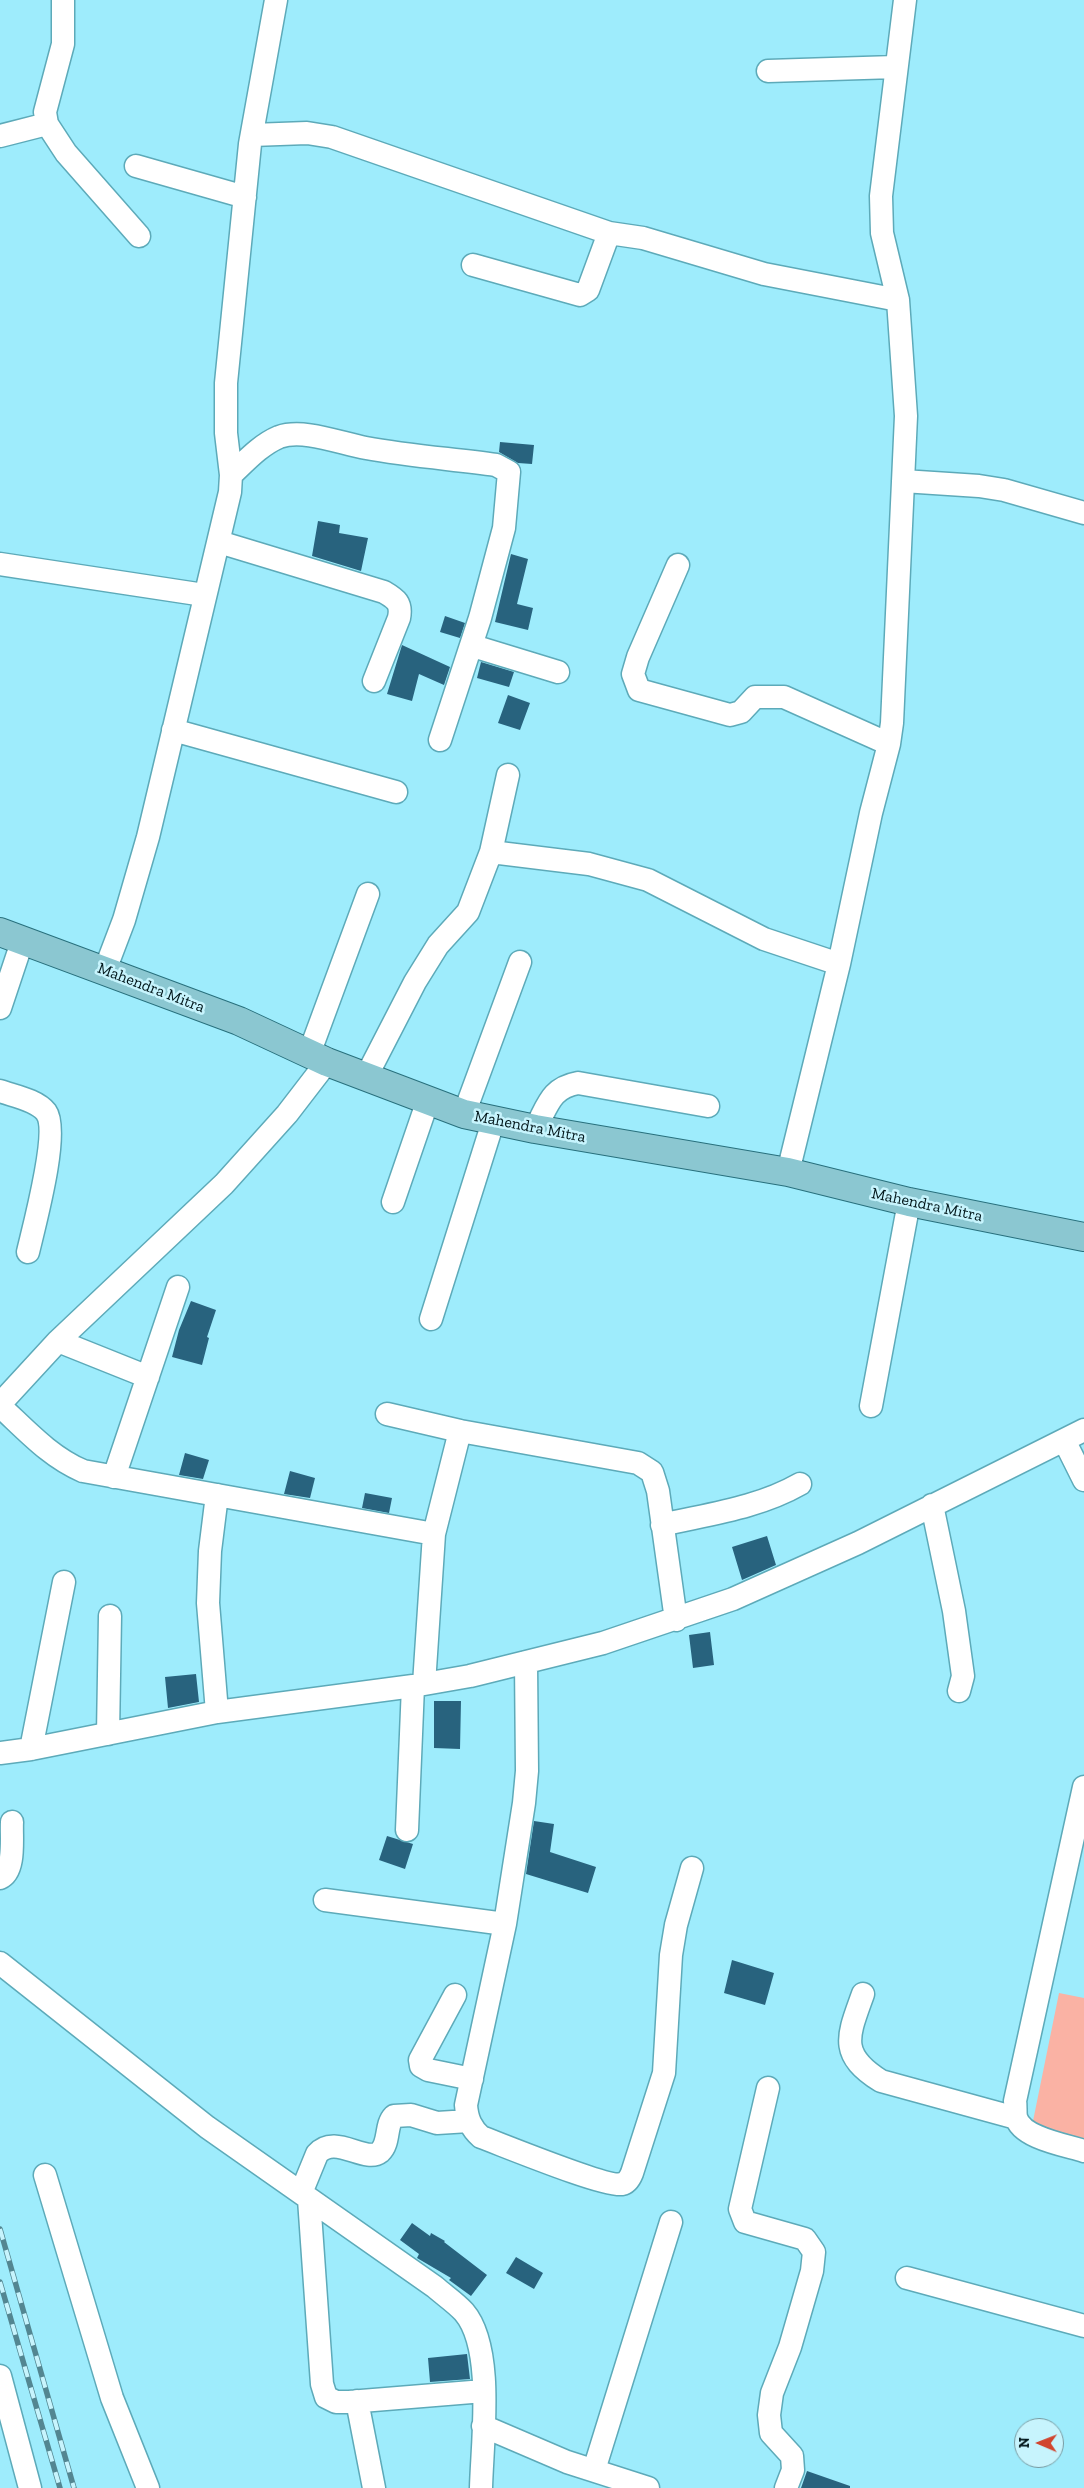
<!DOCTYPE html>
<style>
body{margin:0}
#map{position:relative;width:1084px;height:2488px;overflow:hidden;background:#9eecfc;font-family:"Zilla Slab",serif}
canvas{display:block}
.north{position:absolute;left:1014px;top:2418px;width:50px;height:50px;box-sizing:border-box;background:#c7f4fd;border:1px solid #779ba2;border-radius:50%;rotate:271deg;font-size:14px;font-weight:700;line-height:20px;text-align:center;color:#001519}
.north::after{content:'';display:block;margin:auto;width:18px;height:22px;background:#d1452f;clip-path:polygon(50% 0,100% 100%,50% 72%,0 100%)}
</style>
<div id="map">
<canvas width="1084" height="2488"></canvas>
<div class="north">N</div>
</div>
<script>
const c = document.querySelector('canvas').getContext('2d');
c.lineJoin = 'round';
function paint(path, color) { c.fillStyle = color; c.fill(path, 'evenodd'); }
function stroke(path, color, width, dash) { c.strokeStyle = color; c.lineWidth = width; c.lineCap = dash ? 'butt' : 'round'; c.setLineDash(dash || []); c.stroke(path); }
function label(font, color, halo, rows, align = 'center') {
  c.font = font + ' "Zilla Slab",serif'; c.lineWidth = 5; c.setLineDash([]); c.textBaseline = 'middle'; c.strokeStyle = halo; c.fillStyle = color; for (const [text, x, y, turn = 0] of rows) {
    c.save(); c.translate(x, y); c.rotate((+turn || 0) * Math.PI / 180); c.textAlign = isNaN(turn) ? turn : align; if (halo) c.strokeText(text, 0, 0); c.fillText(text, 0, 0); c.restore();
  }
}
paint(new Path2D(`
 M1059,1993L1084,1998V2149L1034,2126L1033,2121Z`), '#fab2a4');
paint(new Path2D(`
 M500,442L534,445L532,464L518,463L499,452Z
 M318,521L340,525L339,533L368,538L361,571L312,556Z
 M511,554L528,559L517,604L533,608L528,630L495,622Z
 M445,616L465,623L460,638L440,632Z
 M402,645L450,667L444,685L419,674L412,701L387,694Z
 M481,662L514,672L509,687L477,678Z
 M508,695L530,703L520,730L498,723Z
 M191,1301L216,1310L207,1337L209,1338L202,1365L172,1357L179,1330Z
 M185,1453L209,1460L203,1479L179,1475Z
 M290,1471L315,1478L310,1498L284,1494Z
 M365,1493L392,1498L389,1513L362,1508Z
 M767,1536L776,1565L742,1580L732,1547Z
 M710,1632L714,1665L693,1668L689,1635Z
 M196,1674L199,1702L168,1708L165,1677Z
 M434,1701H461L460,1749L434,1748Z
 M534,1821L554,1824L550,1852L596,1867L588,1893L526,1874Z
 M387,1836L413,1844L405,1869L379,1860Z
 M732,1960L774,1973L765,2005L724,1993Z
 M412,2223L430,2236L431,2233L445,2241L444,2242L487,2275L471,2296L449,2280L451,2278L417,2258L419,2254L400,2240Z
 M516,2257L543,2273L534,2289L506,2273Z
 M467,2354L470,2379L430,2382L428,2358Z
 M807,2471L850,2486V2488H801Z`), '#28637e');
const minor = new Path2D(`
 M63,0V44L45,112L47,124L66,153L139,236
 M768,71L895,67
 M252,135L307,133L332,137L609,233L643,238L764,274L898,300
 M0,136L47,124
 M136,166L245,197
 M473,265L580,295L588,290L609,233
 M231,475C245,462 260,445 279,437C304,428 342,444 366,448C409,456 453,459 496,465L509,472L504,528L480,618L440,740
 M903,481L979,486L1004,490L1084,513
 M219,542L384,592C396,599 402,603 399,618L374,681
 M0,564L204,595
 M678,565L638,657L633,674L639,690L730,715L741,712L755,697H784L889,744
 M473,646L558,672
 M173,730L396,792
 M491,852L589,864L648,880L764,939L839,964
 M105,970L124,920L148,837L230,492L231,475L226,433V383L250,144L276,0
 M0,1008L22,942
 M309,1054L368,894
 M366,1077L415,982L438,945L468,912L491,852L508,775
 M0,1091C14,1096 37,1100 46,1112C60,1131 34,1226 28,1252
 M464,1114L520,962
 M535,1129C548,1106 550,1088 578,1083L708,1106
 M788,1172L839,964L871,813L889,744L892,723L906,416L898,300L882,233L881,196L905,0
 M393,1202L428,1100
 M431,1319L493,1122
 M58,1341L148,1377
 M0,1404L58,1341L224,1184L287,1114L327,1062
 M0,1406C26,1430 50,1457 83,1471L434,1534
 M871,1406L909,1202
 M387,1414L460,1431L638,1463L652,1472L658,1491L676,1620
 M1064,1440L1084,1480
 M114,1477L178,1287
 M932,1505L954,1611L963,1676L959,1691
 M662,1525C709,1514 758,1508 800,1484
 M526,1662L527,1771L524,1803L505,1924L466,2105C467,2119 471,2128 481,2137C503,2145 607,2188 622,2184C627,2183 630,2178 632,2173L664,2073L671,1955L676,1925L692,1868
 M424,1684L434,1534L460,1431
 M217,1712L208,1603L210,1551L217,1495
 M108,1734L110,1616
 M31,1749L64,1582
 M0,1753L31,1749L217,1712L413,1686L470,1676L603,1643L733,1599L858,1543L1084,1430
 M1084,1787L1015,2101C1016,2106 1015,2112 1016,2117C1021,2138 1065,2145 1084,2151
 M407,1830L413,1686
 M0,1878C16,1871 11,1837 12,1822
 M325,1900L505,1924
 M0,1963L207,2127L435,2287C444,2295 456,2303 464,2312C495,2348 482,2442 481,2488
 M863,1994C848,2036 838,2054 881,2081L1016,2118
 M455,1995L420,2060L421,2066L428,2070L472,2079
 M768,2088L740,2209L745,2222L805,2239L814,2252L812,2271L790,2347L772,2393L769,2415L771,2433L792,2456L793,2470L786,2488
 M45,2175L112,2398L148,2488
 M301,2193L317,2154C335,2133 365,2164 380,2152C390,2143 385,2125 394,2116L411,2115L437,2123L469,2121
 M309,2199L322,2384L326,2397L336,2402H349L484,2391
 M907,2278L1084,2326
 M0,2376L30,2488
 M357,2401L374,2488
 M483,2426L567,2462L648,2488
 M594,2470L671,2222`);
const major = new Path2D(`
 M0,932L239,1021L327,1062L464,1114L535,1129L788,1172L909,1202L1084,1237`);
stroke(minor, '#5daab9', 25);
stroke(major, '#28707d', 30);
stroke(minor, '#fff', 22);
stroke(major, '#8bc7d1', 28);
const rail = new Path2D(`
 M0,2229L74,2488
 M0,2282L60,2488`);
stroke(rail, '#538691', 5.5);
stroke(rail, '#c7f4fd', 4, [11]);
label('16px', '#001519', '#c7f4fd', [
 ["Mahendra Mitra",151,988,21],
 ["Mahendra Mitra",530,1127,11],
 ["Mahendra Mitra",927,1205,12]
]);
</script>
